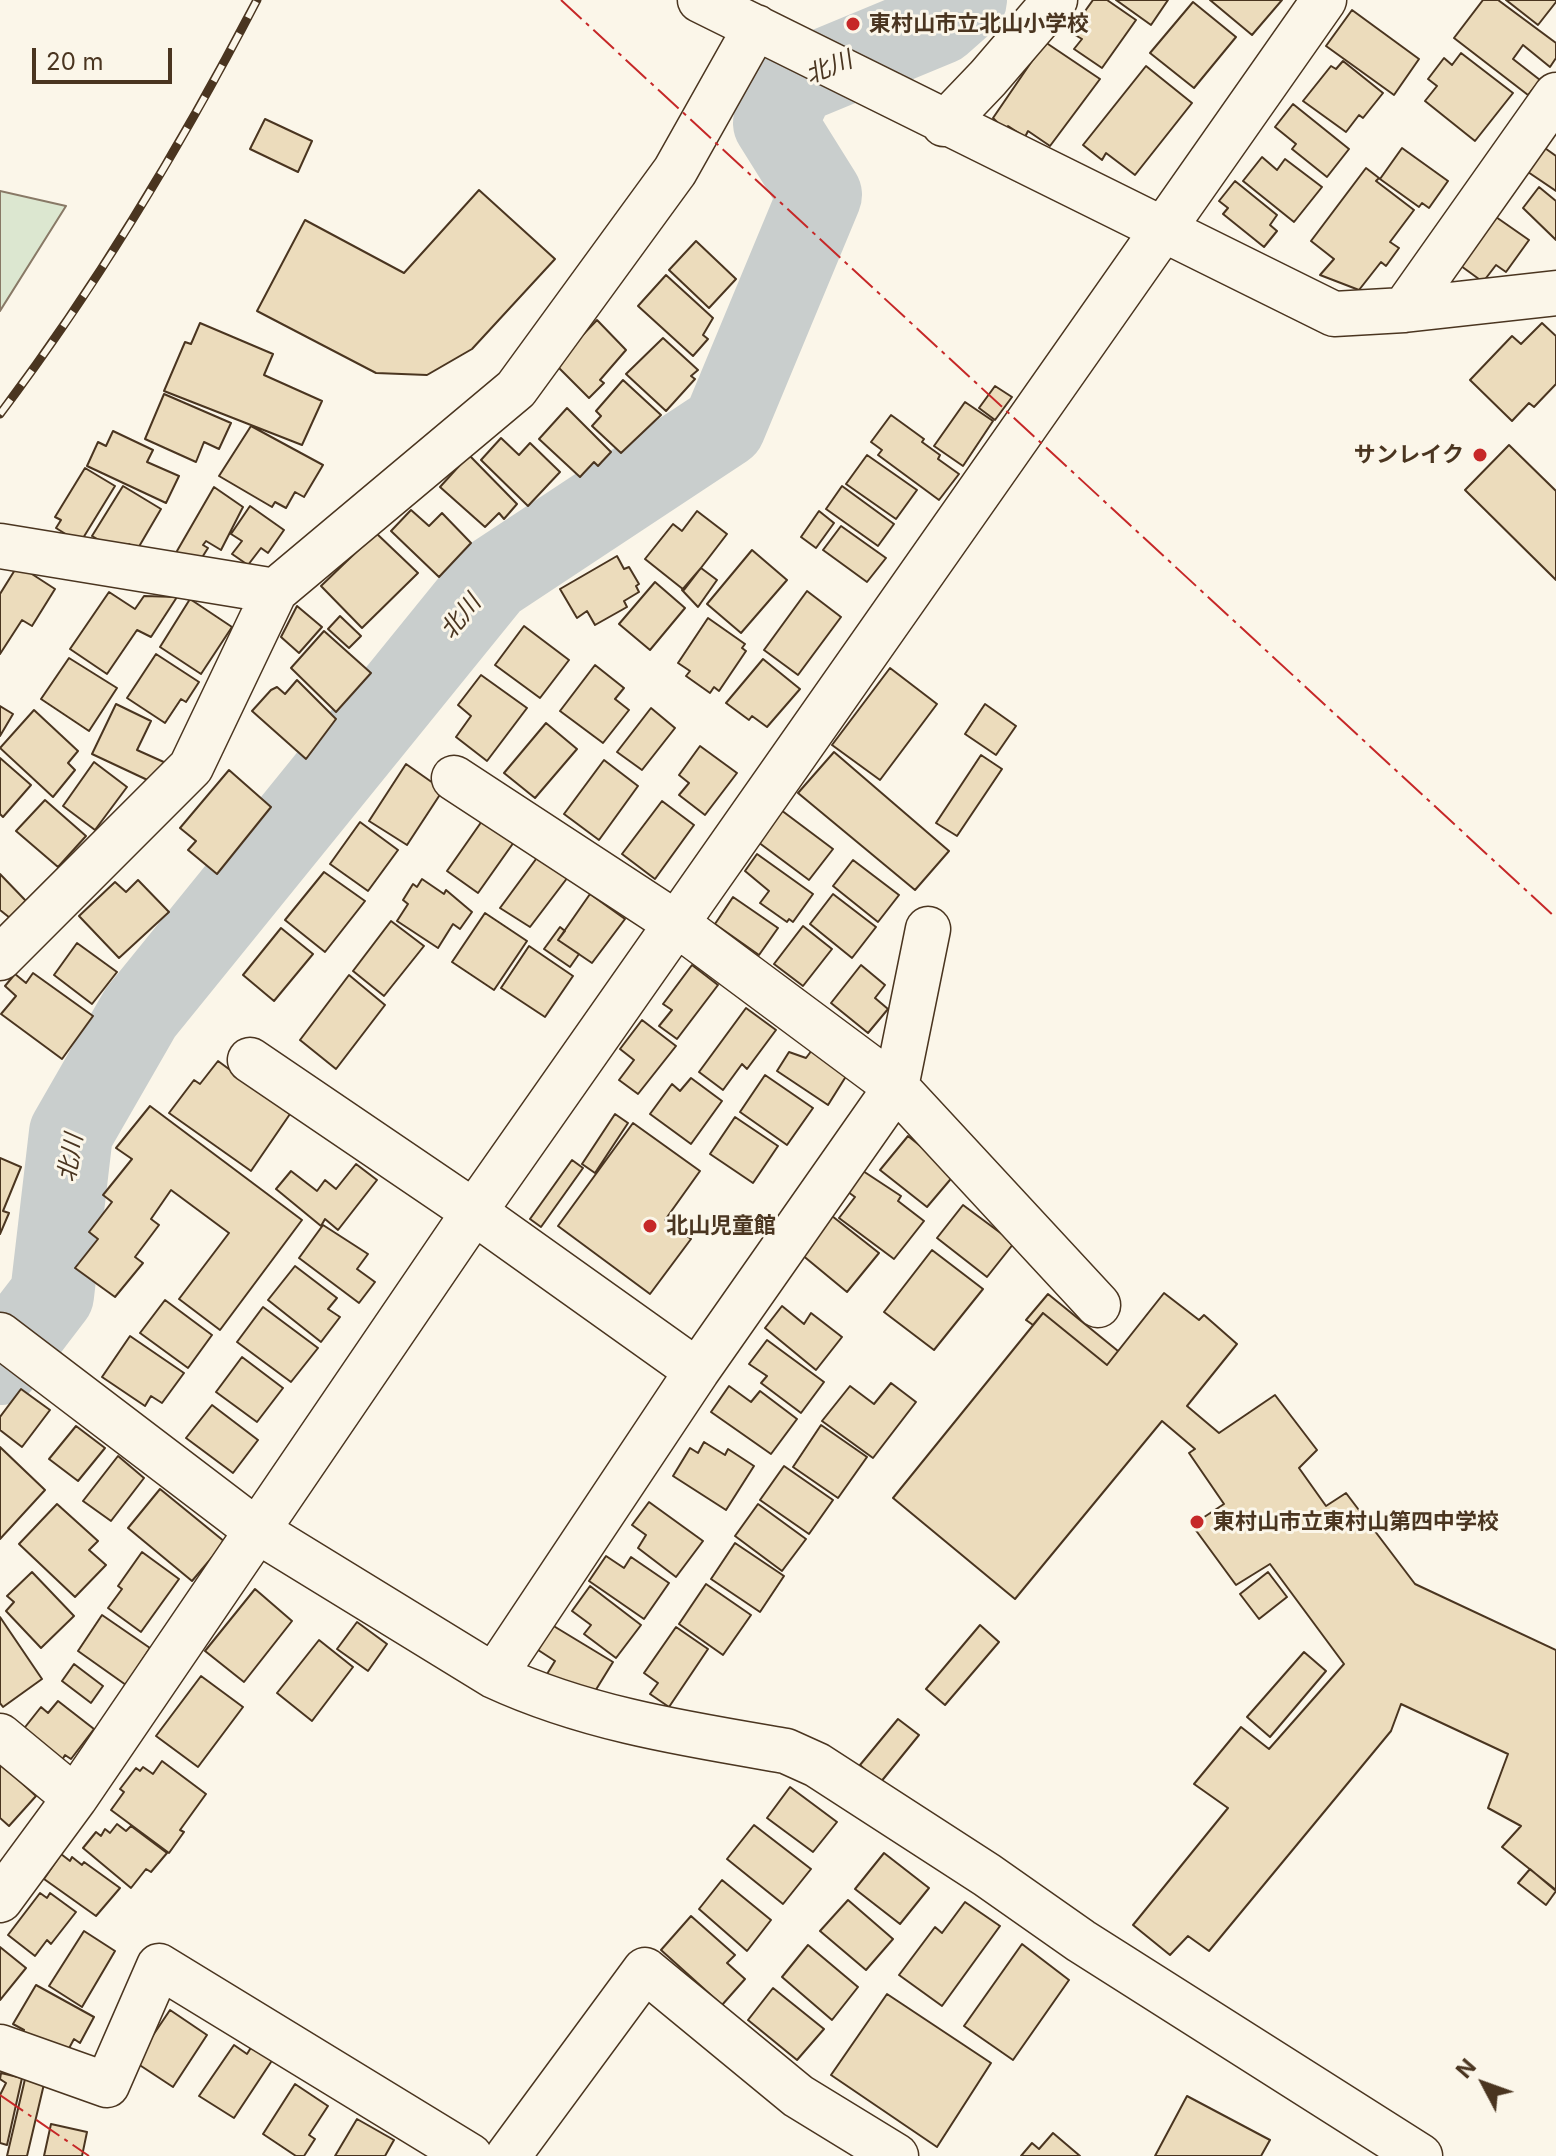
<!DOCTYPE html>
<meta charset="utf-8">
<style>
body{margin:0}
#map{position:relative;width:1556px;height:2156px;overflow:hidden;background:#fbf6e9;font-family:Inter,sans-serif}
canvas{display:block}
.north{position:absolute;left:1444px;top:2044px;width:80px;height:80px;-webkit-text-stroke:6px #fbf6e9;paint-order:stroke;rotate:311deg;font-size:22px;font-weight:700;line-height:32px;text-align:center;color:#4a3520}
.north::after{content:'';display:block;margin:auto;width:28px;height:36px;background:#4a3520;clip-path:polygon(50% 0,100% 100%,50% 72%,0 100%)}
.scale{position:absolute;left:32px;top:48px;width:140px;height:36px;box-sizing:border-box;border:4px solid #4a3520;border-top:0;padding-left:10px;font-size:24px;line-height:28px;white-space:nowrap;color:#4a3520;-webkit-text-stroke:6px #fbf6e9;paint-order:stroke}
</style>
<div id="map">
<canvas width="1556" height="2156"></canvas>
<div class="north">N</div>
<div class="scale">20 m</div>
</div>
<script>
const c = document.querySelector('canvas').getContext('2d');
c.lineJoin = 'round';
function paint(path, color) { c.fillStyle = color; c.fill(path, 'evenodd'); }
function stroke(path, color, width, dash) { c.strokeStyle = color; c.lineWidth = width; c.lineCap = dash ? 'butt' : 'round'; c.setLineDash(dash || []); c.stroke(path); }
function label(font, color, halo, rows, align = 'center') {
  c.font = font + ' Inter,"Noto Sans JP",sans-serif'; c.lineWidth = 6; c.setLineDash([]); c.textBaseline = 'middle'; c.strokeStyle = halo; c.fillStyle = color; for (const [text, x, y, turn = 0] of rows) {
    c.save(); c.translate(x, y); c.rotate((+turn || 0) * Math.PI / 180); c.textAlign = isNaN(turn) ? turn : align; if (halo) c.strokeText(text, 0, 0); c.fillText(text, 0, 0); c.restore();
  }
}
const green = new Path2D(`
 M0,191L66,206L0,311Z`);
paint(green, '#dce7d0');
stroke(green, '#887966', 2);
stroke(new Path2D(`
 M0,1363L52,1295L71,1133L140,1013L491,580L724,426L820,195L775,123L794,83L939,23L965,0`), '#c9cecd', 84);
const building = new Path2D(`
 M1093,0H1107L1136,20L1102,68L1074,49L1082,39L1070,32Z
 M1116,0H1168L1151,25Z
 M1210,0H1282L1252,35Z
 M1483,0H1498L1556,43V58L1550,67L1523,45L1513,59L1540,80L1528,95L1454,38Z
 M1506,0H1556V2L1538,25Z
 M1193,2L1236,37L1194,88L1150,53Z
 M1352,10L1419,59L1394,95L1326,46Z
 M1045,42L1100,79L1050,146L1028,131L1025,137L1008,126L1005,130L993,118Z
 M1461,53L1513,93L1475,141L1425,101L1437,86L1428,79L1444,58L1452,65Z
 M1343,61L1383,93L1363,118L1359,115L1346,132L1303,101L1331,66L1336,69Z
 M1146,66L1192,103L1135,175L1106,153L1102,160L1083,145Z
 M1293,104L1349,149L1327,177L1292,149L1296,144L1275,127Z
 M265,119L312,141L298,172L250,149Z
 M1542,146L1556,156V191L1525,170Z
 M1402,148L1448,181L1429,208L1422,203L1419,207L1380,179Z
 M1262,157L1277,170L1285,159L1322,187L1294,222L1243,181Z
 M1366,168L1379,178L1376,181L1414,210L1390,242L1399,248L1386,266L1381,262L1359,290L1320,275L1334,259L1311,241Z
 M1235,181L1277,215L1270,225L1277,231L1264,247L1223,214L1228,208L1219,201Z
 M1539,187L1556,201V240L1523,208Z
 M479,190L555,259L472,349L427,375L376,373L257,311L305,220L404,273Z
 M1496,217L1529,240L1506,272L1496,265L1483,282L1461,266Z
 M696,241L736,279L709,308L669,270Z
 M666,275L713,318L703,335L708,339L693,356L638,306Z
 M597,320L626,350L600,380L604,383L589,398L555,364Z
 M200,323L273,354L264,375L322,401L302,445L164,391L185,342L191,344Z
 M1542,323L1556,336V384L1534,407L1529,403L1512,421L1470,380L1512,336L1521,344Z
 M663,338L698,370L691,376L695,379L666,411L626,374Z
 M623,380L661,415L621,453L592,426L601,416L596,411Z
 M995,386L1012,397L995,420L979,408Z
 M164,394L231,423L219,449L204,442L196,462L145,439Z
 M965,402L993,421L963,466L934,446Z
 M567,408L611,452L598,466L594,462L580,477L539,439Z
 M891,415L924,439L922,442L940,455L938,459L959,474L939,500L878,455L882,450L871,442Z
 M251,426L323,465L304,497L295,492L286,508L275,502L272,507L219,476Z
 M113,431L153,450L147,462L179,476L166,503L87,466L98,442L106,446Z
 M501,438L519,455L530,443L560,472L528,506L481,460Z
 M1509,445L1556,491V580L1465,490Z
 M469,455L517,504L504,519L499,513L485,527L440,487Z
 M867,455L917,490L896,519L846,484Z
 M85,468L115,486L80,543L56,528L61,520L55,517Z
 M123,486L161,509L137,550L129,544L123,554L92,536Z
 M842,486L894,524L878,546L826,509Z
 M214,487L243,507L221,550L206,541L203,545L208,548L196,567L177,556V551Z
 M250,506L284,530L268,553L261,548L248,565L232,554L242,541L231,534Z
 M411,510L429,526L442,513L471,543L439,577L391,531Z
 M697,511L727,534L684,590L645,559L673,524L682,531Z
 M819,511L834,523L816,548L801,537Z
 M841,526L886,558L867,582L823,550Z
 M376,533L418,573L362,628L321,586Z
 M752,550L787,580L741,633L707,604Z
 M617,556L624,569L629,567L639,584L636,586L639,592L624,601L627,607L595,625L587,611L577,618L560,589Z
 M18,565L55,589L32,626L22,620L0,654V594Z
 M701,568L717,580L698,607L682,590Z
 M655,582L685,608L650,650L619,624Z
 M807,591L841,617L798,675L764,650Z
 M109,592L135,609L144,596L177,597L151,637L137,630L107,674L70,649Z
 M190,599L232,627L201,674L160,647Z
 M297,606L322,627L299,653L281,637Z
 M340,616L361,636L349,648L328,629Z
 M708,618L745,644L742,648L746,651L719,691L714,687L710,693L686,676L690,671L678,663Z
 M524,626L569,660L540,698L495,665Z
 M324,631L371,673L336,712L291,668Z
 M156,654L199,682L186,702L181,699L165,723L127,698Z
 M69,658L117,688L89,731L41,699Z
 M763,659L800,689L767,727L752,716L749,720L726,703Z
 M595,665L624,688L615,699L629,710L603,743L560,711Z
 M890,668L937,704L880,780L832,745Z
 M481,675L527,708L487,761L456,737L471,716L458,705Z
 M297,680L336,719L306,759L252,711L271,690L277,687L285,694Z
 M116,704L151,721L137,750L166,763L156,784L92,754Z
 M985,704L1016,726L996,755L965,734Z
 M0,706L13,714L0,736Z
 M651,708L675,728L642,770L617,752Z
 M34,710L78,751L68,763L75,770L53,797L0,748Z
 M546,723L577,749L535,798L504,773Z
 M700,746L737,773L705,815L679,795L689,783L679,775Z
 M834,752L949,851L915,890L798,793Z
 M981,755L1002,769L957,836L936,823Z
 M0,758L31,785L3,817L0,814Z
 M604,760L638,786L599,840L564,814Z
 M94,762L127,787L95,830L63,806Z
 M406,764L443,790L407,845L369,821Z
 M229,770L271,807L217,874L188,850L196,841L180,828Z
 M45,800L86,836L58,867L16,831Z
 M662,801L694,825L655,879L622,854Z
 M781,810L833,849L809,880L758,842Z
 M482,821L514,842L478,893L447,871Z
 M360,822L398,850L368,891L330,864Z
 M757,854L813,894L793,922L789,919L787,922L760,903L769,891L745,871Z
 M539,855L568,877L530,927L500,908Z
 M853,860L899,895L878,922L833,886Z
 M324,872L365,901L325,952L285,920Z
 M0,874L26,901L10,918L0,910Z
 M422,879L444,894L446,890L472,912L460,929L453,924L438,948L397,921L408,904L403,900L413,884L417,887Z
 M138,880L169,912L119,958L79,916L115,882L126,892Z
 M590,894L625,919L592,963L558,940Z
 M833,894L876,927L852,958L810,924Z
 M733,897L778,928L759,955L715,924Z
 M485,913L527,941L494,990L452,962Z
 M391,921L424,946L384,996L353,971Z
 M803,926L832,949L803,986L774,964Z
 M560,927L565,931L558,940L579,954L570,967L544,949Z
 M281,928L313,954L274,1001L243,975Z
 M77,943L117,972L92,1004L54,975Z
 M529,946L573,976L545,1017L501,988Z
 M692,965L718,985L677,1039L659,1026L672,1010L663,1004Z
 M861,965L885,985L875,998L888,1009L868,1033L831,1003Z
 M33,973L93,1016L62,1059L1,1014L16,996L5,986L15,974L26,983Z
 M349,975L385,1005L336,1069L300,1040Z
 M746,1008L776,1030L747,1069L742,1064L723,1090L699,1072Z
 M642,1020L676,1046L638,1094L619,1080L634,1060L620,1049Z
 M815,1046L850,1070L828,1105L777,1071L789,1052L806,1058Z
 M218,1061L290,1114L251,1171L169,1113L194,1080L200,1084Z
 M765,1075L813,1108L787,1145L740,1112Z
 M691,1078L722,1101L691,1144L650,1114L672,1084L680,1091Z
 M150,1106L302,1220L220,1330L179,1299L229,1233L171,1190L151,1219L159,1225L135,1257L143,1263L115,1297L75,1268L98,1239L89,1232L112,1202L103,1195L132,1159L116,1148Z
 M615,1114L628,1123L595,1173L582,1164Z
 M735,1117L778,1146L753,1183L710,1154Z
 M633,1123L700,1171L665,1220L691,1239L650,1294L558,1226Z
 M908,1136L955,1174L927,1207L880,1170Z
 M0,1158L21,1167L3,1211L9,1213L0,1234Z
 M572,1160L583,1168L541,1227L530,1219Z
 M356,1164L377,1180L338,1230L325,1219L321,1226L276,1189L291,1171L317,1191L325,1180L336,1189Z
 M863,1171L901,1196L898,1201L924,1221L894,1259L839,1218L855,1197L848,1192Z
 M963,1205L1014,1243L987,1277L937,1238Z
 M832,1216L879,1253L847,1292L801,1254Z
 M323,1225L368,1254L357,1269L375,1282L359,1303L299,1258Z
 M932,1250L983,1289L934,1350L884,1312Z
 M295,1266L337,1298L328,1309L340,1317L321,1342L268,1300Z
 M1164,1293L1199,1320L1204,1315L1237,1344L1187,1406L1219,1433L1275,1395L1317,1450L1299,1468L1326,1506L1346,1493L1415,1584L1556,1650V1890L1502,1847L1521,1826L1488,1808L1508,1754L1401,1704L1391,1731L1209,1951L1188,1936L1170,1955L1133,1925L1228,1808L1194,1784L1241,1727L1269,1749L1344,1664L1270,1564L1236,1585L1192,1525L1224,1504L1189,1453L1195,1449L1162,1421L1015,1599L893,1498L1043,1313L1107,1365Z
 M1048,1294L1118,1351L1107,1365L1043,1313L1033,1325L1026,1320Z
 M165,1300L212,1335L188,1368L140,1333Z
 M782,1306L804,1324L811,1313L842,1337L816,1370L765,1328Z
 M263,1307L318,1348L291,1382L237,1342Z
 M130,1336L184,1373L162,1403L151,1396L145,1406L102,1377Z
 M767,1340L824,1382L801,1413L761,1383L767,1376L749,1364Z
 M242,1357L283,1388L257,1422L216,1392Z
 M891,1383L916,1402L873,1458L822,1421L850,1386L874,1404Z
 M729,1386L751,1402L760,1391L797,1419L771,1454L711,1412Z
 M21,1389L50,1410L22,1447L0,1430V1417Z
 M212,1405L258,1440L233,1473L186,1438Z
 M821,1425L867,1457L838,1498L793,1467Z
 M76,1426L105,1448L78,1481L49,1459Z
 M704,1442L725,1455L728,1449L754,1466L726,1510L673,1476L690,1448L698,1453Z
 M0,1447L45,1490L0,1539Z
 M118,1456L144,1478L111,1521L83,1501Z
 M784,1466L833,1500L809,1534L760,1500Z
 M160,1489L225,1542L192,1581L128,1528Z
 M649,1502L703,1541L676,1577L638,1548L646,1535L632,1525Z
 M57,1504L98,1541L89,1550L106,1565L75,1597L19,1544Z
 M758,1504L806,1539L782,1571L735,1536Z
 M735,1543L784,1576L760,1612L711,1579Z
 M142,1552L179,1579L141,1632L108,1608L122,1589L118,1586Z
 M606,1556L624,1568L631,1557L669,1583L644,1619L589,1581Z
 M32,1572L74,1616L41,1648L6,1611L14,1602L7,1596Z
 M1268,1572L1287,1597L1259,1619L1240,1594Z
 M706,1584L751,1615L723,1655L679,1624Z
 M590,1586L641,1625L616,1658L584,1634L591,1625L572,1611Z
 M255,1589L292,1621L244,1682L205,1651Z
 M102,1615L150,1648L126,1685L78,1651Z
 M0,1617L42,1679L3,1707L0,1703Z
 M357,1622L387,1644L368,1671L337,1649Z
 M547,1622L613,1662L589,1701L547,1674L555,1661L532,1646Z
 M980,1625L999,1642L945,1705L926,1689Z
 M676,1627L708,1649L669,1707L650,1694L658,1683L644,1673Z
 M319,1640L353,1667L312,1721L277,1693Z
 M1304,1652L1326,1671L1270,1737L1247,1717Z
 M74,1664L103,1686L91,1703L62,1681Z
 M201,1676L243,1707L198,1767L156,1736Z
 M58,1701L94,1729L71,1759L65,1755L61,1762L22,1731L41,1707L48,1713Z
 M898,1719L919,1735L880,1783L860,1765Z
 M162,1761L206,1794L180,1830L184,1832L169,1853L111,1810L124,1792L120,1789L136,1768L140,1771L143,1767L153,1774Z
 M0,1763L36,1796L9,1826L0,1818Z
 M790,1787L837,1822L813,1852L767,1818Z
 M117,1824L126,1831L131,1826L167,1853L151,1872L146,1869L131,1888L83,1848L96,1832L101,1836L105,1829L110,1833Z
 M754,1825L811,1869L783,1904L727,1859Z
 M884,1853L929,1888L900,1924L855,1889Z
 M61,1854L70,1861L72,1857L82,1865L84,1862L120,1888L96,1916L44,1879Z
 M1530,1869L1556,1891L1546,1905L1518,1883Z
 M722,1880L771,1920L747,1951L699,1909Z
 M40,1893L47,1898L50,1893L76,1912L51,1944L47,1940L35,1956L8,1935Z
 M848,1900L893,1939L866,1970L820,1931Z
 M965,1902L1000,1926L942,2006L899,1975L935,1927L942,1933Z
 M691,1916L735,1955L727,1963L745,1979L722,2005L661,1950Z
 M84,1931L115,1951L82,2007L49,1986Z
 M1022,1944L1069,1980L1013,2060L964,2026Z
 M808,1945L858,1987L832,2020L782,1977Z
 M0,1947L26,1968L0,2000Z
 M36,1985L94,2017L80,2043L74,2039L67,2052L21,2036L24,2030L13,2024Z
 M773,1988L824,2029L797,2060L748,2020Z
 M887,1994L991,2063L937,2147L831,2075Z
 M170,2010L207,2035L173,2087L135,2062Z
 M234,2045L247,2054L252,2046L273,2059L234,2118L199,2096Z
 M1,2073L22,2078L7,2145L0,2143V2095L6,2083L0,2079Z
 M25,2079L44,2084L27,2156H7Z
 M295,2084L328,2106L309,2135L315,2139L304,2156H296L263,2134Z
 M1187,2096L1270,2140L1261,2156H1155Z
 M357,2119L394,2140L385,2156H335Z
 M51,2124L87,2132L82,2156H44Z
 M1053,2133L1080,2156H1021L1032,2143L1039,2149Z`);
paint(building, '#ecdcbc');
stroke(building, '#4a3520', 2);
const minor = new Path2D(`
 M700,0L1334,314L1404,310L1556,293
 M944,124L988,78L1055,0
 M1404,310L1556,95
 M0,546L275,591
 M454,778L677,924L896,1087L1098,1305
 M0,958L191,767L275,591L516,389L675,171L756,27
 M250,1060L474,1212L697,1371L896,1087L928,929
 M0,1335L256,1530L494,1676C587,1719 686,1734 786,1751L817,1765L987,1875L1081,1941L1420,2156
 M494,1676L697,1371
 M0,1736L75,1798
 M0,1900L75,1798L474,1212L1324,0
 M0,2047L107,2085L159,1966L470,2156
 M508,2156L645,1970L798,2096L896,2156`);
stroke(minor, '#4a3520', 47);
stroke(minor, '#fbf6e9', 44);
const rail = new Path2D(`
 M0,414C98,284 182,144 257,0`);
stroke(rail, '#4a3520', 9);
stroke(rail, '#fbf6e9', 6, [18]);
stroke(new Path2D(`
 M561,0L1556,918
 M0,2095L89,2156`), '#c62828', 2, [28, 6, 4, 6]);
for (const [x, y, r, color] of [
 [853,24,8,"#c62828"],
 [1480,455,8,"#c62828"],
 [650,1226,8,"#c62828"],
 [1197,1522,8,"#c62828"]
]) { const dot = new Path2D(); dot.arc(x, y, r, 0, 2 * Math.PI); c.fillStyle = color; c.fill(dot); stroke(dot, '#fbf6e9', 3); }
label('bold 22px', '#4a3520', '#fbf6e9', [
 ["東村山市立北山小学校",869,24],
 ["サンレイク",1464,455,"right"],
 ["北山児童館",666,1226],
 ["東村山市立東村山第四中学校",1213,1522]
], 'left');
label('italic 24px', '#4a3520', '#fbf6e9', [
 ["北川",829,68,-22],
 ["北川",461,617,-51],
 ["北川",71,1158,-80]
]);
</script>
